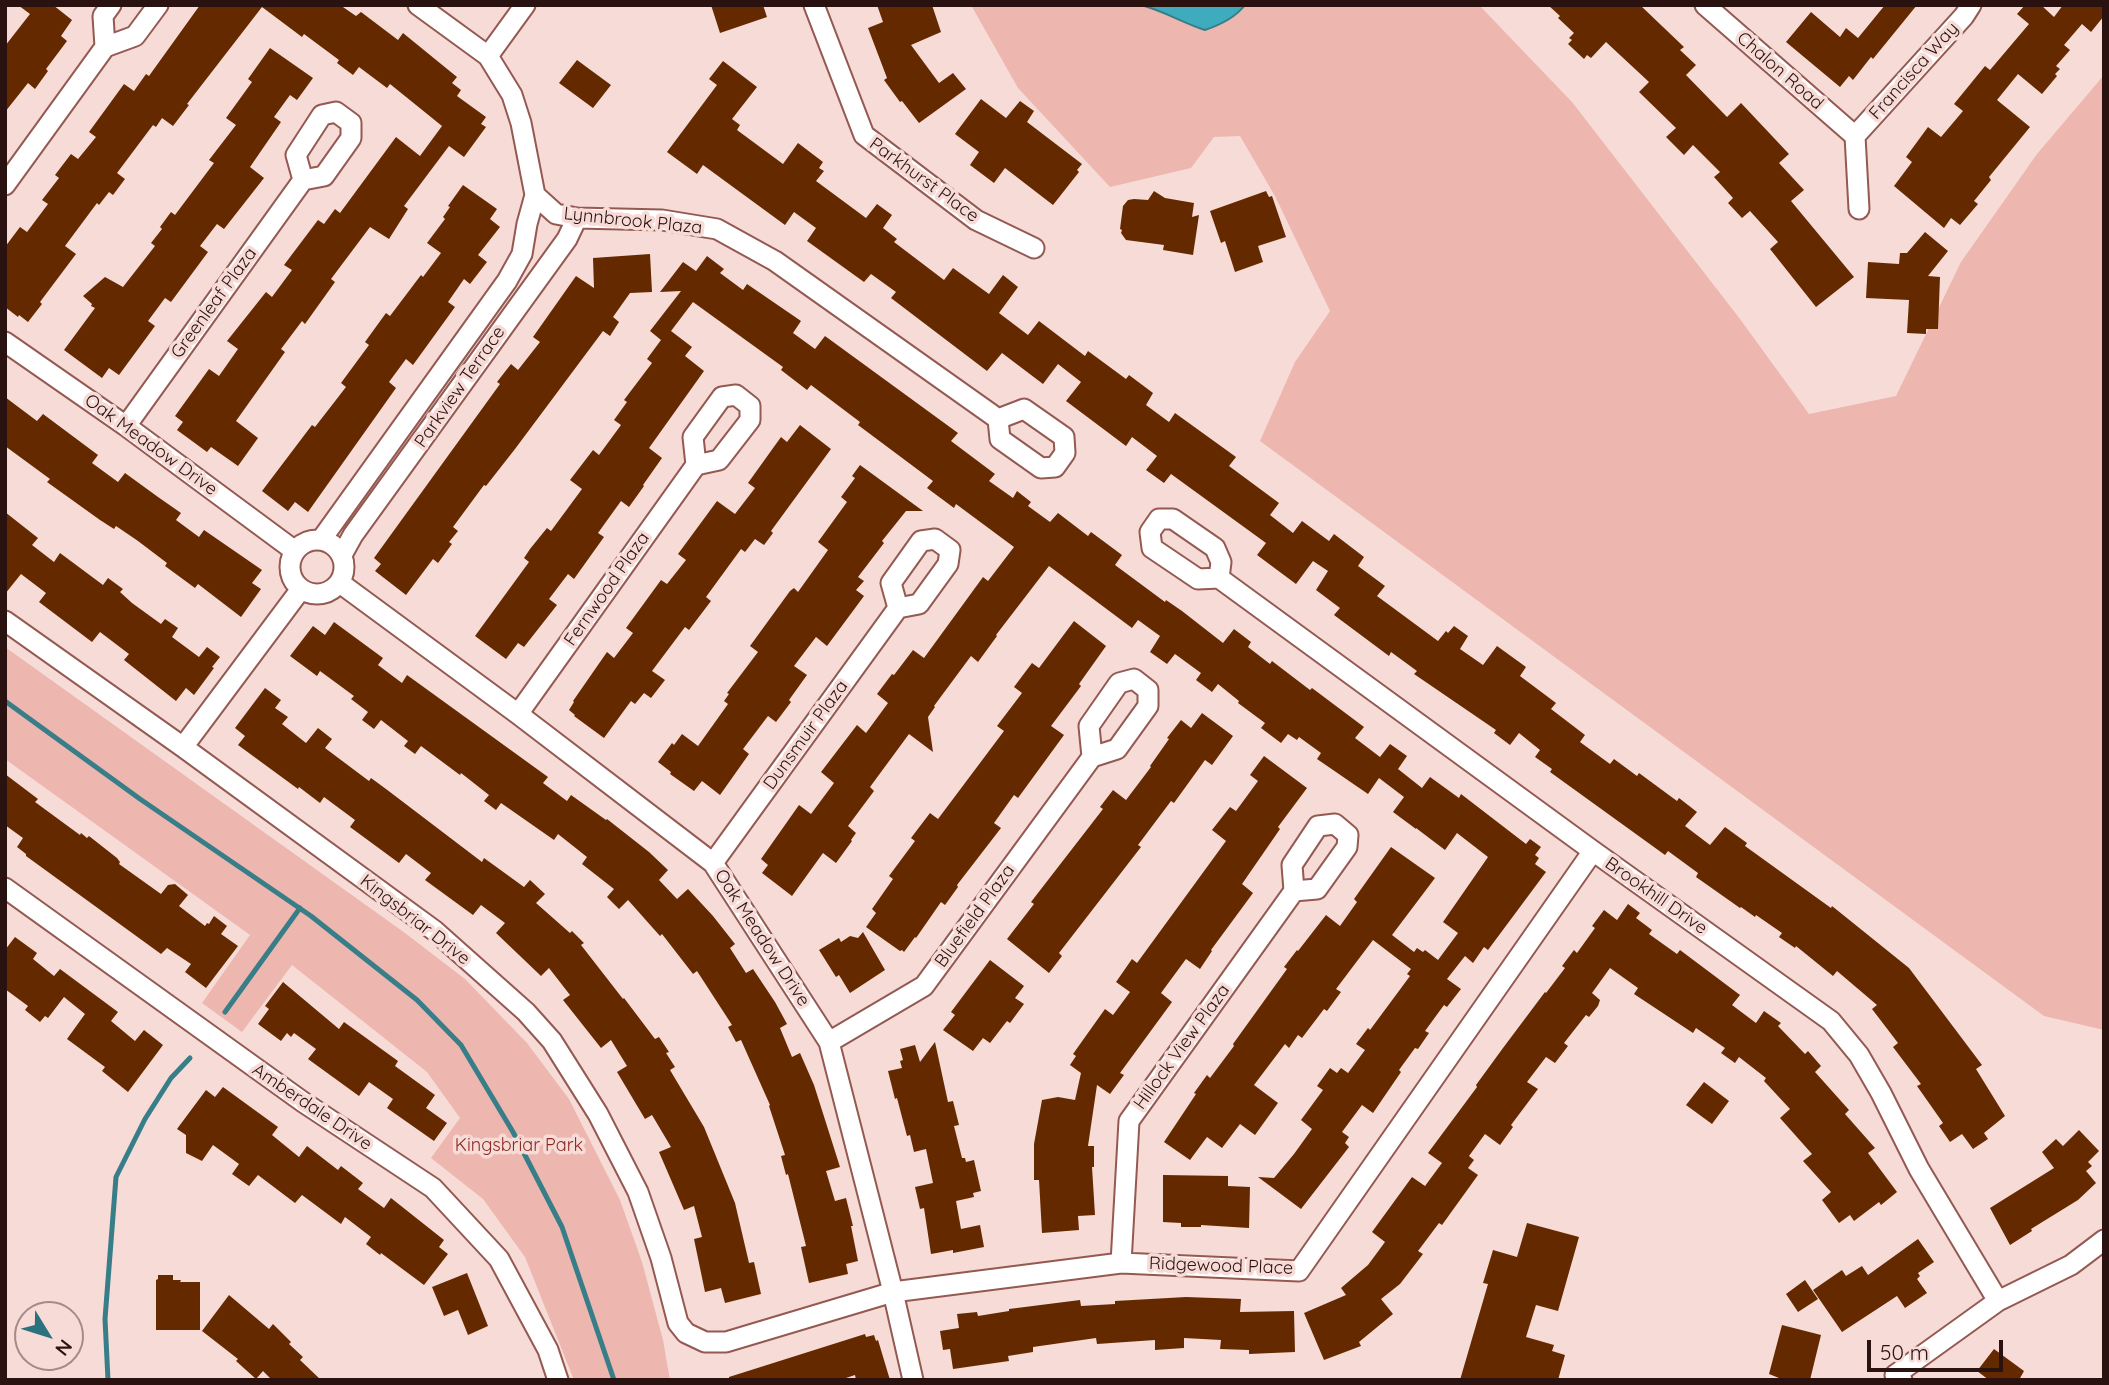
<!DOCTYPE html>
<style>
body{margin:0}
#map{position:relative;width:2109px;height:1385px;overflow:hidden;background:#f7dbd7;font-family:Quicksand,sans-serif}
canvas{display:block}
.frame{position:absolute;inset:0;border:7px solid #29120f;pointer-events:none}
.north{position:absolute;left:14px;top:1301px;width:70px;height:70px;box-sizing:border-box;background:#f7dbd7;border:2px solid #a58b87;border-radius:50%;rotate:128deg;font-size:19px;font-weight:700;line-height:28px;text-align:center;color:#29120f}
.north::after{content:'';display:block;margin:auto;width:24px;height:32px;background:#2a727d;clip-path:polygon(50% 0,100% 100%,50% 72%,0 100%)}
.scale{position:absolute;left:1867px;top:1340px;width:136px;height:32px;box-sizing:border-box;border:4px solid #29120f;border-top:0;padding-left:9px;font-size:21px;line-height:24px;white-space:nowrap;color:#29120f;-webkit-text-stroke:5px #f7dbd7;paint-order:stroke}
</style>
<div id="map">
<canvas width="2109" height="1385"></canvas>
<div class="frame"></div>
<div class="north">N</div>
<div class="scale">50 m</div>
</div>
<script>
const c = document.querySelector('canvas').getContext('2d');
c.lineJoin = 'round';
function paint(path, color) { c.fillStyle = color; c.fill(path, 'evenodd'); }
function stroke(path, color, width, dash) { c.strokeStyle = color; c.lineWidth = width; c.lineCap = dash ? 'butt' : 'round'; c.setLineDash(dash || []); c.stroke(path); }
function label(font, color, halo, rows, align = 'center') {
  c.font = font + ' Quicksand,sans-serif'; c.lineWidth = 7; c.setLineDash([]); c.textBaseline = 'middle'; c.strokeStyle = halo; c.fillStyle = color; for (const [text, x, y, turn = 0] of rows) {
    c.save(); c.translate(x, y); c.rotate((+turn || 0) * Math.PI / 180); c.textAlign = isNaN(turn) ? turn : align; if (halo) c.strokeText(text, 0, 0); c.fillText(text, 0, 0); c.restore();
  }
}
paint(new Path2D(`
 M971,5H1479L1572,102L1740,319L1809,414L1896,396L1961,262L2037,154L2104,75V1030L2044,1016L1260,441L1295,362L1330,311L1275,196L1240,136L1214,137L1191,168L1110,187L1018,88Z
 M5,647L405,933L465,979L527,1043L569,1099L620,1200L642,1262L663,1340L670,1380H574L525,1257L483,1199L431,1158L460,1118L427,1072L292,965L242,1032L202,1003L250,935L5,759Z`), '#edb7af');
const water = new Path2D(`
 M1141,5H1245C1235,18 1220,25 1205,30C1183,23 1164,11 1141,5Z`);
paint(water, '#3eacbc');
stroke(water, '#387e88', 2);
stroke(new Path2D(`
 M5,701L140,799L311,916L417,1000L461,1045L513,1132L562,1227L614,1380
 M225,1012L300,908
 M108,1380L105,1319L116,1177L145,1119L171,1078L190,1058`), '#387e88', 5);
paint(new Path2D(`
 M18,5H53L72,20L61,36L67,41L46,69L48,71L35,89L28,83L5,112V46L30,14Z
 M200,5H340L356,16L361,12L398,40L403,33L457,77L452,83L461,90L457,96L486,117L481,124L486,127L464,157L449,146L404,206L408,209L389,239L370,227L331,279L335,282L305,324L302,321L281,349L285,352L236,421L258,438L238,466L211,447L207,452L177,430L183,422L175,416L209,369L219,376L238,349L227,341L266,292L272,297L292,270L284,265L318,220L324,224L335,209L340,213L396,137L420,156L442,126L390,84L387,88L359,67L353,75L337,63L339,60L304,34L302,37L262,7L187,104L189,105L173,126L162,118L156,127L153,125L117,173L125,179L113,195L109,192L99,205L97,203L65,246L76,254L40,302L42,304L28,322L19,315L18,317L5,307V247L20,227L27,232L48,204L42,200L59,178L55,175L71,154L78,159L96,137L89,132L124,84L134,91L146,74L149,76Z
 M711,5H763L767,17L720,33Z
 M877,5H932L941,32L911,45L939,83L953,73L966,89L919,123L902,101L900,102L884,80L887,78L868,28L883,22Z
 M1548,5H1640L1684,47L1680,50L1696,65L1686,75L1727,117L1741,103L1789,154L1779,163L1804,190L1791,201L1854,277L1816,307L1770,249L1778,242L1750,211L1742,218L1728,203L1733,198L1714,177L1720,172L1693,145L1684,155L1666,137L1676,128L1639,92L1649,82L1606,42L1591,58L1587,55L1584,59L1568,44L1572,40L1569,38L1574,33L1558,18L1560,16Z
 M1885,5H1917L1873,59L1871,57L1853,80L1849,76L1840,87L1786,42L1811,12L1840,37L1846,28L1858,38Z
 M2025,5H2041L2054,17L2063,5H2104V16L2091,32L2082,24L2064,45L2070,50L2056,66L2060,69L2055,74L2057,76L2042,94L2018,74L1997,100L2030,127L1989,177L1991,180L1974,201L1978,204L1960,225L1951,218L1944,228L1894,186L1912,162L1906,157L1928,127L1941,137L1963,111L1954,104L1985,66L1990,70L2029,24L2017,14Z
 M270,48L313,78L297,100L290,95L274,117L281,122L250,167L264,178L224,229L217,224L200,246L208,252L171,302L165,298L148,321L155,326L119,375L109,368L102,378L64,350L95,308L91,306L92,304L83,296L105,277L123,287L155,246L151,243L162,229L160,227L171,212L175,215L214,163L209,160L236,125L226,118L252,82L248,79Z
 M577,60L611,85L593,108L559,83Z
 M723,61L757,87L732,119L740,125L737,130L783,164L798,143L823,162L819,168L824,171L816,181L866,218L877,204L892,215L883,228L897,239L894,242L944,280L953,268L989,294L1003,275L1018,287L999,313L1028,335L1039,321L1085,356L1088,351L1126,379L1129,375L1153,393L1146,405L1169,422L1175,413L1236,457L1229,466L1279,503L1270,515L1293,533L1302,521L1329,541L1334,534L1364,557L1358,566L1385,586L1377,596L1438,641L1446,631L1448,633L1454,626L1468,636L1460,649L1483,665L1497,646L1526,667L1520,676L1556,703L1551,709L1585,735L1580,742L1610,764L1614,759L1637,776L1639,773L1677,801L1679,798L1697,812L1685,826L1710,845L1725,827L1747,843L1745,846L1831,908L1832,906L1909,968L1982,1065L1976,1069L2005,1116L1984,1133L1988,1139L1973,1149L1962,1134L1950,1142L1939,1126L1943,1123L1917,1086L1921,1084L1893,1047L1898,1043L1872,1009L1877,1005L1837,971L1833,976L1796,946L1795,948L1779,937L1782,933L1756,915L1755,917L1741,907L1740,908L1696,877L1698,873L1668,851L1665,855L1550,772L1552,769L1535,757L1540,750L1519,733L1510,745L1494,733L1496,730L1414,674L1417,671L1391,652L1389,656L1334,615L1340,608L1316,590L1328,571L1313,561L1296,584L1257,555L1266,543L1171,474L1164,483L1146,470L1157,456L1132,437L1126,446L1066,401L1081,382L1058,364L1043,384L1002,353L987,371L891,298L896,292L871,274L864,282L807,241L816,228L794,212L785,225L703,165L697,174L667,152L717,85L709,79Z
 M981,99L1006,118L1020,101L1034,111L1027,122L1082,164L1077,170L1079,172L1053,205L1005,168L994,183L970,165L979,152L955,134Z
 M463,185L497,209L490,219L500,227L478,255L487,262L470,284L464,279L448,302L455,307L413,365L406,359L389,382L396,388L308,512L295,502L288,511L262,491L312,425L315,427L346,387L341,383L369,345L365,342L386,313L390,316L421,275L423,277L441,253L427,243L445,219L443,217L450,207L448,206Z
 M1154,191L1165,198L1194,203L1192,217L1199,215L1193,255L1163,250L1164,245L1126,240L1121,233L1122,230L1120,229L1123,206L1128,200L1134,199L1148,200Z
 M1266,191L1269,197L1272,196L1286,237L1258,246L1263,262L1235,272L1225,241L1221,243L1210,211Z
 M1925,232L1948,251L1928,276L1940,277L1938,329H1926V334L1907,333L1909,300L1866,298L1868,262L1899,264L1900,253H1907Z
 M650,254L652,292L630,293L613,317L619,322L610,336L603,331L515,449L486,486L484,485L453,527L458,531L449,542L452,544L438,563L433,559L406,595L375,571L381,564L374,558L500,384L497,382L511,364L518,370L540,342L533,337L576,276L594,288L593,258Z
 M707,256L724,269L720,273L743,290L747,284L801,321L793,333L815,349L825,336L958,433L951,441L995,474L989,481L1013,498L1017,491L1031,502L1028,506L1050,522L1058,513L1088,536L1091,532L1122,555L1115,565L1165,602L1166,600L1182,611L1223,643L1234,629L1251,642L1248,647L1270,664L1272,661L1310,690L1312,688L1364,727L1355,738L1380,757L1390,744L1407,756L1398,769L1422,788L1430,777L1459,798L1461,794L1526,844L1530,839L1541,847L1535,855L1539,858L1535,864L1546,872L1488,950L1484,947L1473,963L1465,956L1447,979L1461,989L1447,1007L1444,1005L1425,1031L1429,1033L1418,1049L1415,1048L1399,1070L1401,1072L1373,1113L1362,1105L1342,1132L1349,1137L1345,1143L1349,1147L1301,1209L1258,1177L1274,1178L1294,1154L1312,1129L1301,1120L1323,1090L1317,1086L1330,1068L1337,1073L1341,1068L1348,1073L1365,1050L1356,1044L1368,1028L1370,1030L1410,976L1407,974L1411,969L1373,940L1336,989L1341,992L1327,1011L1324,1009L1302,1038L1298,1035L1289,1048L1285,1044L1254,1085L1278,1103L1255,1135L1240,1124L1222,1148L1207,1137L1190,1160L1164,1142L1196,1094L1194,1093L1207,1075L1210,1078L1234,1046L1233,1044L1287,969L1284,967L1297,950L1298,951L1326,915L1340,926L1357,902L1354,899L1391,847L1435,878L1392,935L1414,952L1417,948L1423,952L1425,950L1438,960L1458,933L1443,922L1488,857L1457,833L1445,850L1416,828V829L1393,812L1404,797L1379,778L1368,794L1317,759L1321,753L1299,737L1297,740L1288,734L1281,743L1261,728L1265,723L1238,703L1239,701L1218,684L1212,692L1196,680L1201,673L1175,654L1167,664L1150,652L1160,636L1138,620L1132,628L1049,566L996,635L997,636L978,662L971,656L934,706L935,707L928,717L933,752L909,734L870,787L874,791L848,826L856,833L851,840L852,841L836,863L823,853L792,896L762,873L768,865L761,859L799,805L811,814L834,783L821,772L857,725L866,733L888,703L877,694L892,674L894,675L913,650L924,658L983,577L988,581L1014,547L956,504L954,508L927,488L933,481L858,425L860,422L811,385L807,390L781,370L783,367L693,302L671,331L692,347L685,356L704,371L649,448L662,458L643,485L644,486L629,507L621,501L598,533L604,537L574,579L568,574L549,599L557,605L524,647L518,643L506,659L475,636L529,562L524,558L530,549L547,528L551,531L582,489L570,480L593,450L599,455L621,425L614,420L627,402L624,400L652,363L647,359L661,340L650,331L681,291L660,292L683,262L696,271Z
 M5,397L37,421L43,414L98,455L92,463L118,482L125,473L158,497L181,513L176,520L199,537L204,530L262,570L252,583L261,589L241,617L198,584L195,588L165,566L167,563L138,541L116,526L114,529L100,520L47,482L50,479L5,446Z
 M800,425L831,449L771,531L773,533L764,545L755,539L745,552L741,549L706,597L711,601L689,630L685,627L652,671L665,680L651,698L644,693L635,704L631,701L604,738L574,716L575,715L569,710L574,702L573,701L607,652L614,658L633,633L626,628L661,580L667,584L686,560L678,554L717,501L735,514L755,488L748,483L781,437L787,442Z
 M860,465L923,511H906L882,541L884,543L858,577L864,581L856,590L864,596L827,646L816,637L794,666L807,675L789,700L791,702L776,722L768,716L743,749L749,754L720,795L702,781L694,791L670,774L671,772L658,762L672,743L674,745L682,734L698,746L728,704L724,701L729,694L727,693L758,652L750,646L790,591L794,588L798,592L828,550L818,542L847,502L841,497L855,478L852,476Z
 M5,512L38,538L32,545L54,562L60,553L103,585L108,578L123,589L120,592L132,603L161,624L165,619L178,628L172,637L199,657L207,647L220,657L212,667L214,668L194,695L186,688L176,701L124,660L129,654L100,632L92,642L39,602L46,593L21,574L5,594Z
 M1074,621L1106,646L1079,684L1081,686L1051,726L1064,735L1018,798L1014,795L994,823L1001,828L957,885L958,887L945,905L941,902L916,938L915,937L904,952L902,950L900,951L866,927L876,913L872,909L893,879L889,876L915,841L911,838L930,813L938,819L1004,731L997,726L1022,693L1014,687L1032,663L1039,668Z
 M334,622L383,658L378,665L402,683L407,675L548,777L543,783L567,801L571,795L606,820L607,819L649,852L668,870L659,880L677,899L688,889L713,916L735,944L730,948L746,973L753,969L775,1002L787,1024L780,1028L792,1057L800,1053L814,1085L840,1167L826,1171L835,1201L846,1198L853,1226H851L858,1261L846,1264L848,1274L809,1283L801,1247L806,1246L788,1174L786,1175L781,1156L785,1155L769,1106L770,1105L741,1040L736,1042L728,1027L732,1025L697,971L693,974L662,934L660,936L628,900L619,909L607,897L614,889L582,864L587,857L558,834L554,840L501,803L496,810L484,801L489,795L461,773L460,775L421,746L415,754L404,746L408,741L381,720L374,729L362,720L368,712L351,699L354,696L320,671L317,676L290,656L313,626L325,635Z
 M265,688L281,700L275,708L288,717L282,724L306,743L318,728L332,739L325,748L369,781L371,778L386,789L482,862L484,858L524,887L530,880L545,894L536,903L570,933L572,931L584,943L581,945L623,999L624,998L655,1039L659,1037L669,1052L666,1053L675,1067L670,1070L704,1127L735,1203L749,1263L754,1262L761,1294L725,1303L721,1288L705,1292L694,1239L702,1237L694,1206L684,1210L659,1152L671,1147L652,1115L645,1119L617,1072L627,1066L611,1040L601,1048L563,1000L570,995L549,968L541,976L496,933L505,923L481,905L473,915L425,880L431,873L406,854L399,863L350,827L355,820L324,797L320,803L299,787L298,789L238,745L245,736L235,728Z
 M1202,713L1233,736L1212,765L1205,760L1174,803L1171,801L1138,845L1141,847L1059,953L1062,956L1049,973L1007,939L1034,904L1031,902L1103,809L1100,807L1113,790L1126,800L1151,767L1150,766L1169,739L1167,738L1181,720L1191,728Z
 M1264,756L1307,788L1278,827L1280,829L1242,884L1253,893L1211,950L1212,951L1200,969L1186,959L1161,993L1172,1002L1120,1073L1124,1075L1110,1094L1097,1085L1088,1146H1094V1167H1092L1095,1215L1078,1216L1079,1230L1042,1233L1039,1180H1034V1144L1042,1100L1058,1097L1075,1100L1081,1073L1070,1065L1076,1056L1073,1054L1105,1009L1113,1015L1130,992L1116,982L1132,959L1137,963L1226,841L1212,830L1230,807L1236,811L1258,781L1250,775Z
 M5,774L38,799L35,802L80,835L81,833L87,838L89,836L117,858L120,862L119,864L161,894L168,885L175,884L188,895L179,906L205,926L207,923L209,924L214,916L227,926L221,934L238,946L206,988L185,972L191,964L167,948L161,954L26,856V854L17,847L23,838L5,825Z
 M1628,904L1640,913L1636,918L1652,930L1649,934L1677,954L1680,950L1740,995L1732,1005L1756,1023L1764,1011L1781,1023L1778,1026L1805,1054L1808,1051L1821,1066L1815,1072L1849,1110L1845,1114L1875,1148L1868,1153L1897,1192L1881,1205L1879,1202L1854,1221L1850,1215L1839,1223L1822,1200L1831,1192L1803,1161L1812,1154L1780,1118L1790,1109L1764,1081L1766,1078L1739,1057L1735,1063L1721,1053L1725,1048L1696,1028L1693,1033L1634,994L1638,988L1610,968L1592,993L1600,1000L1598,1006L1589,1017L1586,1015L1564,1043L1568,1046L1555,1063L1546,1057L1527,1082L1538,1089L1511,1125L1513,1127L1500,1145L1485,1134L1469,1156L1474,1160L1468,1168L1478,1175L1442,1225L1439,1223L1418,1251L1423,1254L1400,1284L1381,1299L1393,1314L1359,1342L1361,1346L1324,1360L1304,1313L1346,1295L1341,1288L1368,1265L1385,1242L1372,1232L1412,1177L1425,1186L1442,1163L1428,1153L1477,1087L1476,1085L1503,1048L1545,992L1546,993L1565,968L1562,966L1574,950L1577,953L1595,928L1592,926L1604,910L1617,920Z
 M863,932L885,970L850,993L839,975L836,977L819,950L839,938L841,942L850,936L858,938Z
 M15,937L37,953L33,959L54,976L60,969L118,1012L111,1021L135,1041L144,1030L163,1045L128,1092L102,1071L105,1067L67,1039L85,1014L64,997L48,1018L45,1016L40,1022L25,1010L28,1006L5,989V950Z
 M990,960L1024,986L1015,998L1024,1004L1010,1023L1007,1021L990,1043L983,1038L973,1051L943,1030L955,1015L951,1012Z
 M283,982L339,1029L344,1022L398,1061L395,1066L435,1095L426,1108L447,1123L434,1141L387,1108L393,1099L369,1082L359,1096L308,1059L316,1049L294,1033L291,1037L287,1033L281,1041L258,1024L269,1009L265,1006Z
 M935,1042L948,1102L953,1101L959,1125L954,1126L962,1158H965L966,1162L974,1160L981,1191L973,1193L974,1197L956,1201L961,1229L980,1225L984,1247L953,1253V1250L931,1254L924,1208L920,1209L915,1187L933,1183L926,1149L914,1152L910,1135L907,1136L897,1098L895,1099L888,1071L902,1068L900,1061L903,1060L900,1049L915,1045L920,1062Z
 M1704,1082L1729,1101L1712,1124L1686,1105Z
 M223,1087L278,1127L272,1135L299,1157L307,1146L338,1170L341,1166L363,1183L358,1189L384,1208L391,1198L444,1240L439,1247L448,1254L424,1285L381,1253L380,1255L366,1244L371,1237L345,1217L341,1224L302,1195L295,1203L258,1175L249,1186L232,1174L239,1164L213,1145L202,1161L186,1153V1135L177,1129L206,1090L215,1097Z
 M2079,1130L2099,1151L2088,1162L2092,1166L2086,1171L2096,1183L2078,1200L2031,1229L2032,1231L2010,1245L1990,1208L2054,1168L2042,1152L2056,1139L2063,1146Z
 M1163,1175L1228,1176V1186L1250,1187L1249,1228L1201,1225V1227H1181V1223L1163,1222Z
 M1527,1223L1579,1237L1558,1311L1536,1305L1526,1337L1554,1345L1552,1351L1565,1355L1558,1380H1460L1488,1284L1483,1283L1493,1250L1517,1257Z
 M1918,1239L1934,1262L1918,1273L1920,1276L1917,1279L1927,1293L1905,1308L1897,1296L1842,1332L1813,1290L1842,1270L1846,1276L1862,1266L1868,1275Z
 M467,1273L488,1326L468,1335L458,1310L444,1316L432,1287Z
 M158,1275H173V1280H181L180,1282H200V1330H156V1280L158,1279Z
 M1805,1280L1818,1299L1798,1312L1786,1294Z
 M229,1295L269,1329L273,1324L291,1342L289,1344L303,1357L300,1360L321,1380H272L263,1371L256,1379L236,1361L238,1359L202,1331Z
 M1186,1297L1241,1299L1240,1312L1294,1311L1295,1352L1249,1354V1350L1220,1349L1221,1340L1184,1338V1348L1155,1350V1340L1097,1344L1096,1338L1033,1347V1352L1008,1356L1009,1361L953,1369L950,1349L943,1350L940,1331L959,1328L957,1314L977,1312L978,1316L1009,1311V1309L1080,1300L1081,1306L1115,1304V1301Z
 M1782,1325L1821,1335L1810,1380H1784L1769,1374Z
 M865,1334L866,1337L874,1335L876,1341L878,1340L890,1380H856L855,1375L840,1380H729V1377Z
 M1994,1349L2024,1371L2019,1380H1989L1977,1371Z`), '#652900');
const minor = new Path2D(`
 M418,5L488,56L512,95L521,123L535,195L556,214L577,218L662,220L717,229L775,261L998,419L1000,439L1041,468L1055,467L1065,453L1064,437L1024,409L998,419
 M814,5L864,135L976,220L1034,248
 M1705,5L1855,136
 M105,47L103,16L111,5
 M488,56L525,5
 M1855,136L1964,16L1971,5
 M1855,136L1859,209
 M5,185L105,47L135,36L158,5
 M5,342L126,426L295,551
 M126,426L303,180L324,176L351,138V123L336,112L322,115L296,155L303,180
 M290 567a27 27 0 1 1 54 0a27 27 0 1 1-54 0Z
 M321,540L507,281L522,254L527,224L535,195
 M342,555L353,535L567,239L577,218
 M1219,578L1198,579L1152,548L1150,532L1159,519H1173L1215,548L1221,562L1219,578L1593,851L1831,1021L1859,1055L1881,1093L1919,1169L1998,1301
 M340,583L518,714L713,863L829,1042L893,1292L913,1380
 M5,621L183,747L435,931L526,1012L552,1041L598,1114L638,1192L661,1258L678,1323L686,1333L705,1342H726L893,1292L1121,1263L1299,1271L1593,851
 M518,714L696,465L719,460L750,420V406L736,395L722,397L693,437L696,465
 M183,747L301,589
 M713,863L898,608L919,604L948,564L950,550L935,539L921,541L891,583L898,608
 M5,888L303,1102L433,1188L499,1259L548,1350L558,1380
 M829,1042L924,986L1092,757L1117,749L1148,706V690L1134,679L1119,683L1089,726L1092,757
 M1121,1263L1129,1121L1294,891L1317,889L1347,847L1348,835L1335,824L1318,826L1292,865L1294,891
 M1902,1380L1895,1375L1998,1301L2071,1265L2104,1240`);
stroke(minor, '#945951', 23);
stroke(minor, '#fff', 19);
label('18px', '#29120f', '#f7dbd7', [
 ["Chalon Road",1780,71,41],
 ["Francisca Way",1914,71,-48],
 ["Parkhurst Place",924,180,36],
 ["Lynnbrook Plaza",633,221,6],
 ["Greenleaf Plaza",214,303,-54],
 ["Parkview Terrace",460,387,-55],
 ["Oak Meadow Drive",151,445,36],
 ["Fernwood Plaza",607,589,-55],
 ["Dunsmuir Plaza",806,735,-54],
 ["Brookhill Drive",1656,896,35],
 ["Bluefield Plaza",975,916,-54],
 ["Kingsbriar Drive",415,920,38],
 ["Oak Meadow Drive",762,938,57],
 ["Hillock View Plaza",1182,1047,-54],
 ["Amberdale Drive",312,1107,34],
 ["Ridgewood Place",1221,1266,2]
]);
label('18px', '#892a22', '#f7dbd7', [
 ["Kingsbriar Park",519,1146]
]);
</script>
